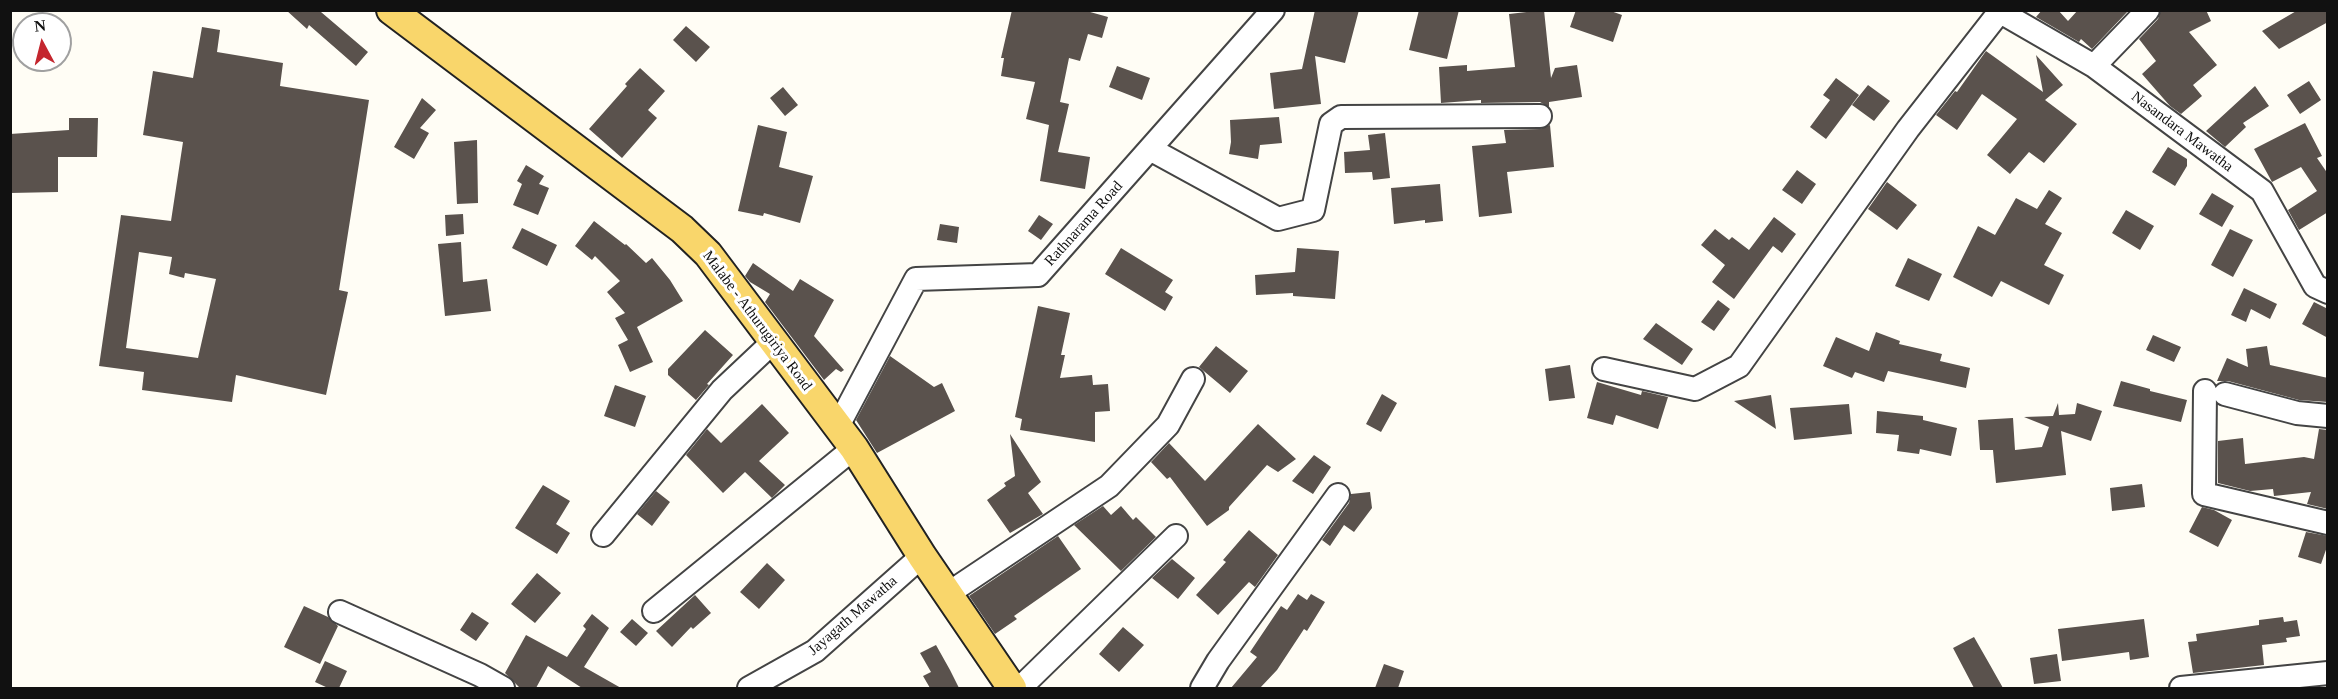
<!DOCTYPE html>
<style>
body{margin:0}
#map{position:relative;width:2338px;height:699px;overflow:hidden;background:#fffdf5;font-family:Georgia,serif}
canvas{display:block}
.frame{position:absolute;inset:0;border:12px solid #111;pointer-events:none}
.north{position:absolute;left:12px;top:12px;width:60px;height:60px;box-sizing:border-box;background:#fff;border:2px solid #a0a0a0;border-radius:50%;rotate:353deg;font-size:16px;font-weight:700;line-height:24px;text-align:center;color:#111}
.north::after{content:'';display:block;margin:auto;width:21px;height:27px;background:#c4262e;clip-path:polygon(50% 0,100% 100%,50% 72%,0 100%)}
</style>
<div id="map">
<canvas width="2338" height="699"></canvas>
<div class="frame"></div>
<div class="north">N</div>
</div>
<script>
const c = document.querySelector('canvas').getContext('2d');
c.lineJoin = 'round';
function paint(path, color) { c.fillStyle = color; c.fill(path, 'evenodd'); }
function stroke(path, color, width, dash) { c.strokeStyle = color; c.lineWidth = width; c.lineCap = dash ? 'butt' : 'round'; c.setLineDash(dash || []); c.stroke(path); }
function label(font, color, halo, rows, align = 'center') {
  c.font = font + ' Georgia,serif'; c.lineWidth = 6; c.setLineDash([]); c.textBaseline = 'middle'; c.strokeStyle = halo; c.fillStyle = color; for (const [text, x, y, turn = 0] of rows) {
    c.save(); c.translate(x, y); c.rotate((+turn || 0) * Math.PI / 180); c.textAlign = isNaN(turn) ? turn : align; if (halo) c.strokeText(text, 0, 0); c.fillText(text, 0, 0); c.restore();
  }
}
paint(new Path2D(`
 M286,10H322L321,12L368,52L356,66L309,25L307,29Z
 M1012,10H1083L1108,17L1102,38L1088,34L1080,61L1069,58L1060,102L1069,104L1058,152L1090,157L1085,189L1040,181L1049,125L1026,119L1035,82L1001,76L1004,58H1001Z
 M1315,10H1359L1345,63L1315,56L1321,104L1274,109L1270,73L1302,69Z
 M1419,10H1459L1447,59L1409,50Z
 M1544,10L1551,78L1555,68L1577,65L1582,97L1549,102V107L1540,102L1481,103V100L1441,103L1439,67L1467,65V71L1515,67L1509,14Z
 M1576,10H1608L1622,15L1613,42L1570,27Z
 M2042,10H2058L2068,21L2078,10H2129L2092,49L2081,39L2079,42L2036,17Z
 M2161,10H2206L2211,21L2189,32L2217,65L2193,85L2202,96L2181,114L2170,106L2142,74L2156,61L2139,39L2158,19Z
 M2298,10H2328V22L2279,49L2262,31Z
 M686,26L710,47L696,62L673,40Z
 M202,27L220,30L217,52L283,63L280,86L369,100L339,290L348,292L326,395L236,375L232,402L142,390L144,372L99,366L121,215L171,221L183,142L143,135L153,71L193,78ZM139,252L172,257L169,274L184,278L185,273L216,279L198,358L126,348Z
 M1986,51L2043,92L2036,55L2063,85L2045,100L2077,124L2044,163L2029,152L2010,174L1987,155L2017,119L1982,94L1957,130L1936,115L1955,91L1957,92Z
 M1117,66L1150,78L1142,100L1109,87Z
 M640,68L665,91L648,110L657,118L622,158L589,129L627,86L625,84Z
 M1836,78L1859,95L1826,139L1810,127L1830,100L1823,95Z
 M2309,81L2321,100L2300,114L2287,95Z
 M1868,85L1890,101L1874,121L1852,105Z
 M2255,86L2269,106L2243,123L2246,127L2225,147L2206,131Z
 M783,87L798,105L785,116L770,98Z
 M422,98L436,110L420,128L429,133L414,159L394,147Z
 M1279,117L1282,143L1260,145L1258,159L1229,154L1231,142L1230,120Z
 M69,118H98L97,157H58V192L10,193V134L69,130Z
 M2305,123L2322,156L2317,158L2328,174V212L2299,230L2288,210L2317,191L2301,167L2272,182L2254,149Z
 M758,125L787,132L779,167L813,176L800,223L764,213L763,216L738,211Z
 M1550,125L1554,167L1507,172L1512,213L1479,217L1472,146L1506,143L1504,130L1540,129Z
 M1385,133L1390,178L1373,180L1372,172L1345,173L1344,152L1370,150L1368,135Z
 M477,140L478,203L457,204L454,142Z
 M2168,147L2187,159V166L2175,186L2152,172Z
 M526,165L544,176L539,184L549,188L538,215L513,205L522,184L517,181Z
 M1797,170L1816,184L1802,204L1782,190Z
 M1887,182L1917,205L1897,230L1868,209Z
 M1440,184L1443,221L1425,223V220L1394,224L1391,188Z
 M2049,190L2062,198L2045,224L2062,233L2044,265L2064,275L2049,305L2001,281L1992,297L1953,277L1978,226L1995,235L2016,198L2037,209Z
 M2212,193L2234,206L2222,227L2199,214Z
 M2126,210L2154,226L2140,250L2112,233Z
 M463,214L464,234L446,236L445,215Z
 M1039,215L1053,224L1041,240L1028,231Z
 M1774,217L1796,234L1782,253L1773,246L1734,299L1712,282L1725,265L1701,245L1715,229L1729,240L1732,237L1749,250Z
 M594,221L625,245L626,244L646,263L652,258L670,280L683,301L637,327L653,362L630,372L618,345L628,340L615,318L625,313L607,292L620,281L595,256L592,260L575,246Z
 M940,224L959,227L957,243L937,240Z
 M522,228L557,245L547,266L512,248Z
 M2230,229L2253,240L2233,277L2211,265Z
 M461,242L463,282L487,279L491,311L445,316L438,244Z
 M1121,248L1173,280L1165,292L1173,297L1165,311L1105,274Z
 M1297,248L1339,251L1335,299L1293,296V293L1256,295L1255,275L1295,272Z
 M1908,258L1942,274L1929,301L1895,286Z
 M753,263L793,291L800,279L834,300L814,336L844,370L841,372L836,369L824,380L765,302L770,294L750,282L745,276Z
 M2244,288L2277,304L2270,319L2251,309L2246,322L2231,315Z
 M1718,300L1730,309L1714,331L1701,322Z
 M2314,302L2328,309V338L2302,324Z
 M1038,306L1070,313L1061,355H1065L1060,378L1092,375L1093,385L1108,384L1110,411L1095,412V442L1020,430L1022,419L1015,417Z
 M1656,323L1693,349L1682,365L1643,339Z
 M705,330L733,355L707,384L709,385L696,400L668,375V369Z
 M1876,332L1900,341L1899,344L1942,354L1940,361L1970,368L1966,388L1888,371L1884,382L1855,372L1852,378L1823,366L1836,337L1869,351Z
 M2153,335L2181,347L2174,362L2146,350Z
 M1216,346L1248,371L1230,393L1199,367Z
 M2267,346L2270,365L2328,378V402L2299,400L2228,381H2217L2227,358L2248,367L2246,349Z
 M890,356L934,387L942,383L955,411L877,453L856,420Z
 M1570,365L1575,398L1549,401L1545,369Z
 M2121,381L2150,389V391L2187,400L2181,422L2113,406Z
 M1597,382L1641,395L1642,391L1668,397L1658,429L1616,415L1613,425L1587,418Z
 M615,385L646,396L635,427L604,416Z
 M1382,394L1397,403L1381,432L1366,424Z
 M1771,395L1776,429L1734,401Z
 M2058,403L2059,415L2075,414L2077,403L2102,411L2091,441L2061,431L2066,475L1996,483L1993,450H1980L1978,420L2013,418L2015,450L2042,447L2049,427L2024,417L2053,416Z
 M762,404L789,433L759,461L785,485L772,498L745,472L723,493L686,455L707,429L721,443Z
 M1849,404L1852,434L1794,440L1790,408Z
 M1877,411L1923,416V420L1957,428L1951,456L1920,449L1919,454L1897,451L1899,435L1876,433Z
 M1258,424L1296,459L1278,472L1267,465L1229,507V510L1207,526L1170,477L1167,479L1151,462L1169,443L1205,481Z
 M2319,429L2328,430V509L2307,504L2311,492L2274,496L2273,489L2250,491L2218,483V441L2243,438L2245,464L2304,457L2314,459Z
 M1010,434L1041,482L1028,493L1043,514L1010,533L987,500L1006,486L1004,483L1015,476Z
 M1314,455L1331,467L1313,494L1292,481Z
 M2142,484L2145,507L2112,511L2110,488Z
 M543,485L570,501L556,524L570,533L557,554L515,528Z
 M656,491L670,502L652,526L637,514Z
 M1370,492L1372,508L1354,532L1344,525L1330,546L1322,540L1349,503L1351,494Z
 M1103,506L1111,515L1121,506L1133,520L1136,517L1156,537L1121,571L1074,525Z
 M2202,507L2214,510L2232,520L2218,547L2189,532Z
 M1249,530L1278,555L1255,587L1249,582L1218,615L1196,595L1226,562L1223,560Z
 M2306,532L2328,536V544L2321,564L2298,557Z
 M1058,536L1081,569L1014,616L1017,619L995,634L969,596Z
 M1172,559L1195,578L1178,599L1152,578Z
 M767,563L785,580L759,609L740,592Z
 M537,573L561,593L535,623L511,604Z
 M1298,594L1307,600L1311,594L1325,602L1307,631L1304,629L1277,670L1260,688H1231L1257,657L1250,652L1281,606L1287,610Z
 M695,595L711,613L693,629L691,627L672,647L656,631Z
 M304,606L328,617L338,626L320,664L284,647Z
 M472,612L489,623L476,641L460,630Z
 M592,614L609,628L584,667L621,688H582L548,666L536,688H520L505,673L526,635L567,657L586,629L583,626Z
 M2283,617L2284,622L2297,620L2300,636L2286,638L2287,642L2262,645L2264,665L2193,673L2188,642L2197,641L2196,634L2259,625V620Z
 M632,619L648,633L636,646L620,632Z
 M2144,619L2149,657L2130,660L2129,652L2062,661L2058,629Z
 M1123,627L1144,645L1119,672L1099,654Z
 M1974,637L1990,665L2003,688H1974L1953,648Z
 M936,645L950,670L959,688H930L923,676L931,672L920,653Z
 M2057,654L2061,681L2034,684L2030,658Z
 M325,661L347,671L339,688H328L315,682Z
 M1384,664L1404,671L1398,688H1375Z`), '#5a524d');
const minor = new Path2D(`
 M1997,10L2094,66L2262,191L2315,286L2328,292
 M2094,66L2148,10
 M1150,149L1278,219L1313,210L1331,124L1341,117L1540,116
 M1604,369L1695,389L1739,366L1908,129L2001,10
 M2205,391L2204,494L2328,523
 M2225,394L2297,413L2328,416
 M838,426L916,279L1038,275L1273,10
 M603,535L722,390L773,342
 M949,593L1109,486L1168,425L1193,379
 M654,611L854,448
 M340,612L480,675L503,688
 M749,688L815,651L922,556
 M1020,688L1176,536
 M1202,688L1218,661L1338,495
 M2181,688L2328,673`);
const major = new Path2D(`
 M391,10L682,229L708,254L854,448L922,556L1012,688`);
stroke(minor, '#444', 26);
stroke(major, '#222', 32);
stroke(minor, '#fff', 22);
stroke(major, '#f9d66b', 28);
label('15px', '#111', '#fff', [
 ["Nasandara Mawatha",2182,132,37],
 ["Rathnarama Road",1084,224,-48],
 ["Malabe - Athurugiriya Road",757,321,53],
 ["Jayagath Mawatha",853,616,-41]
]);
</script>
